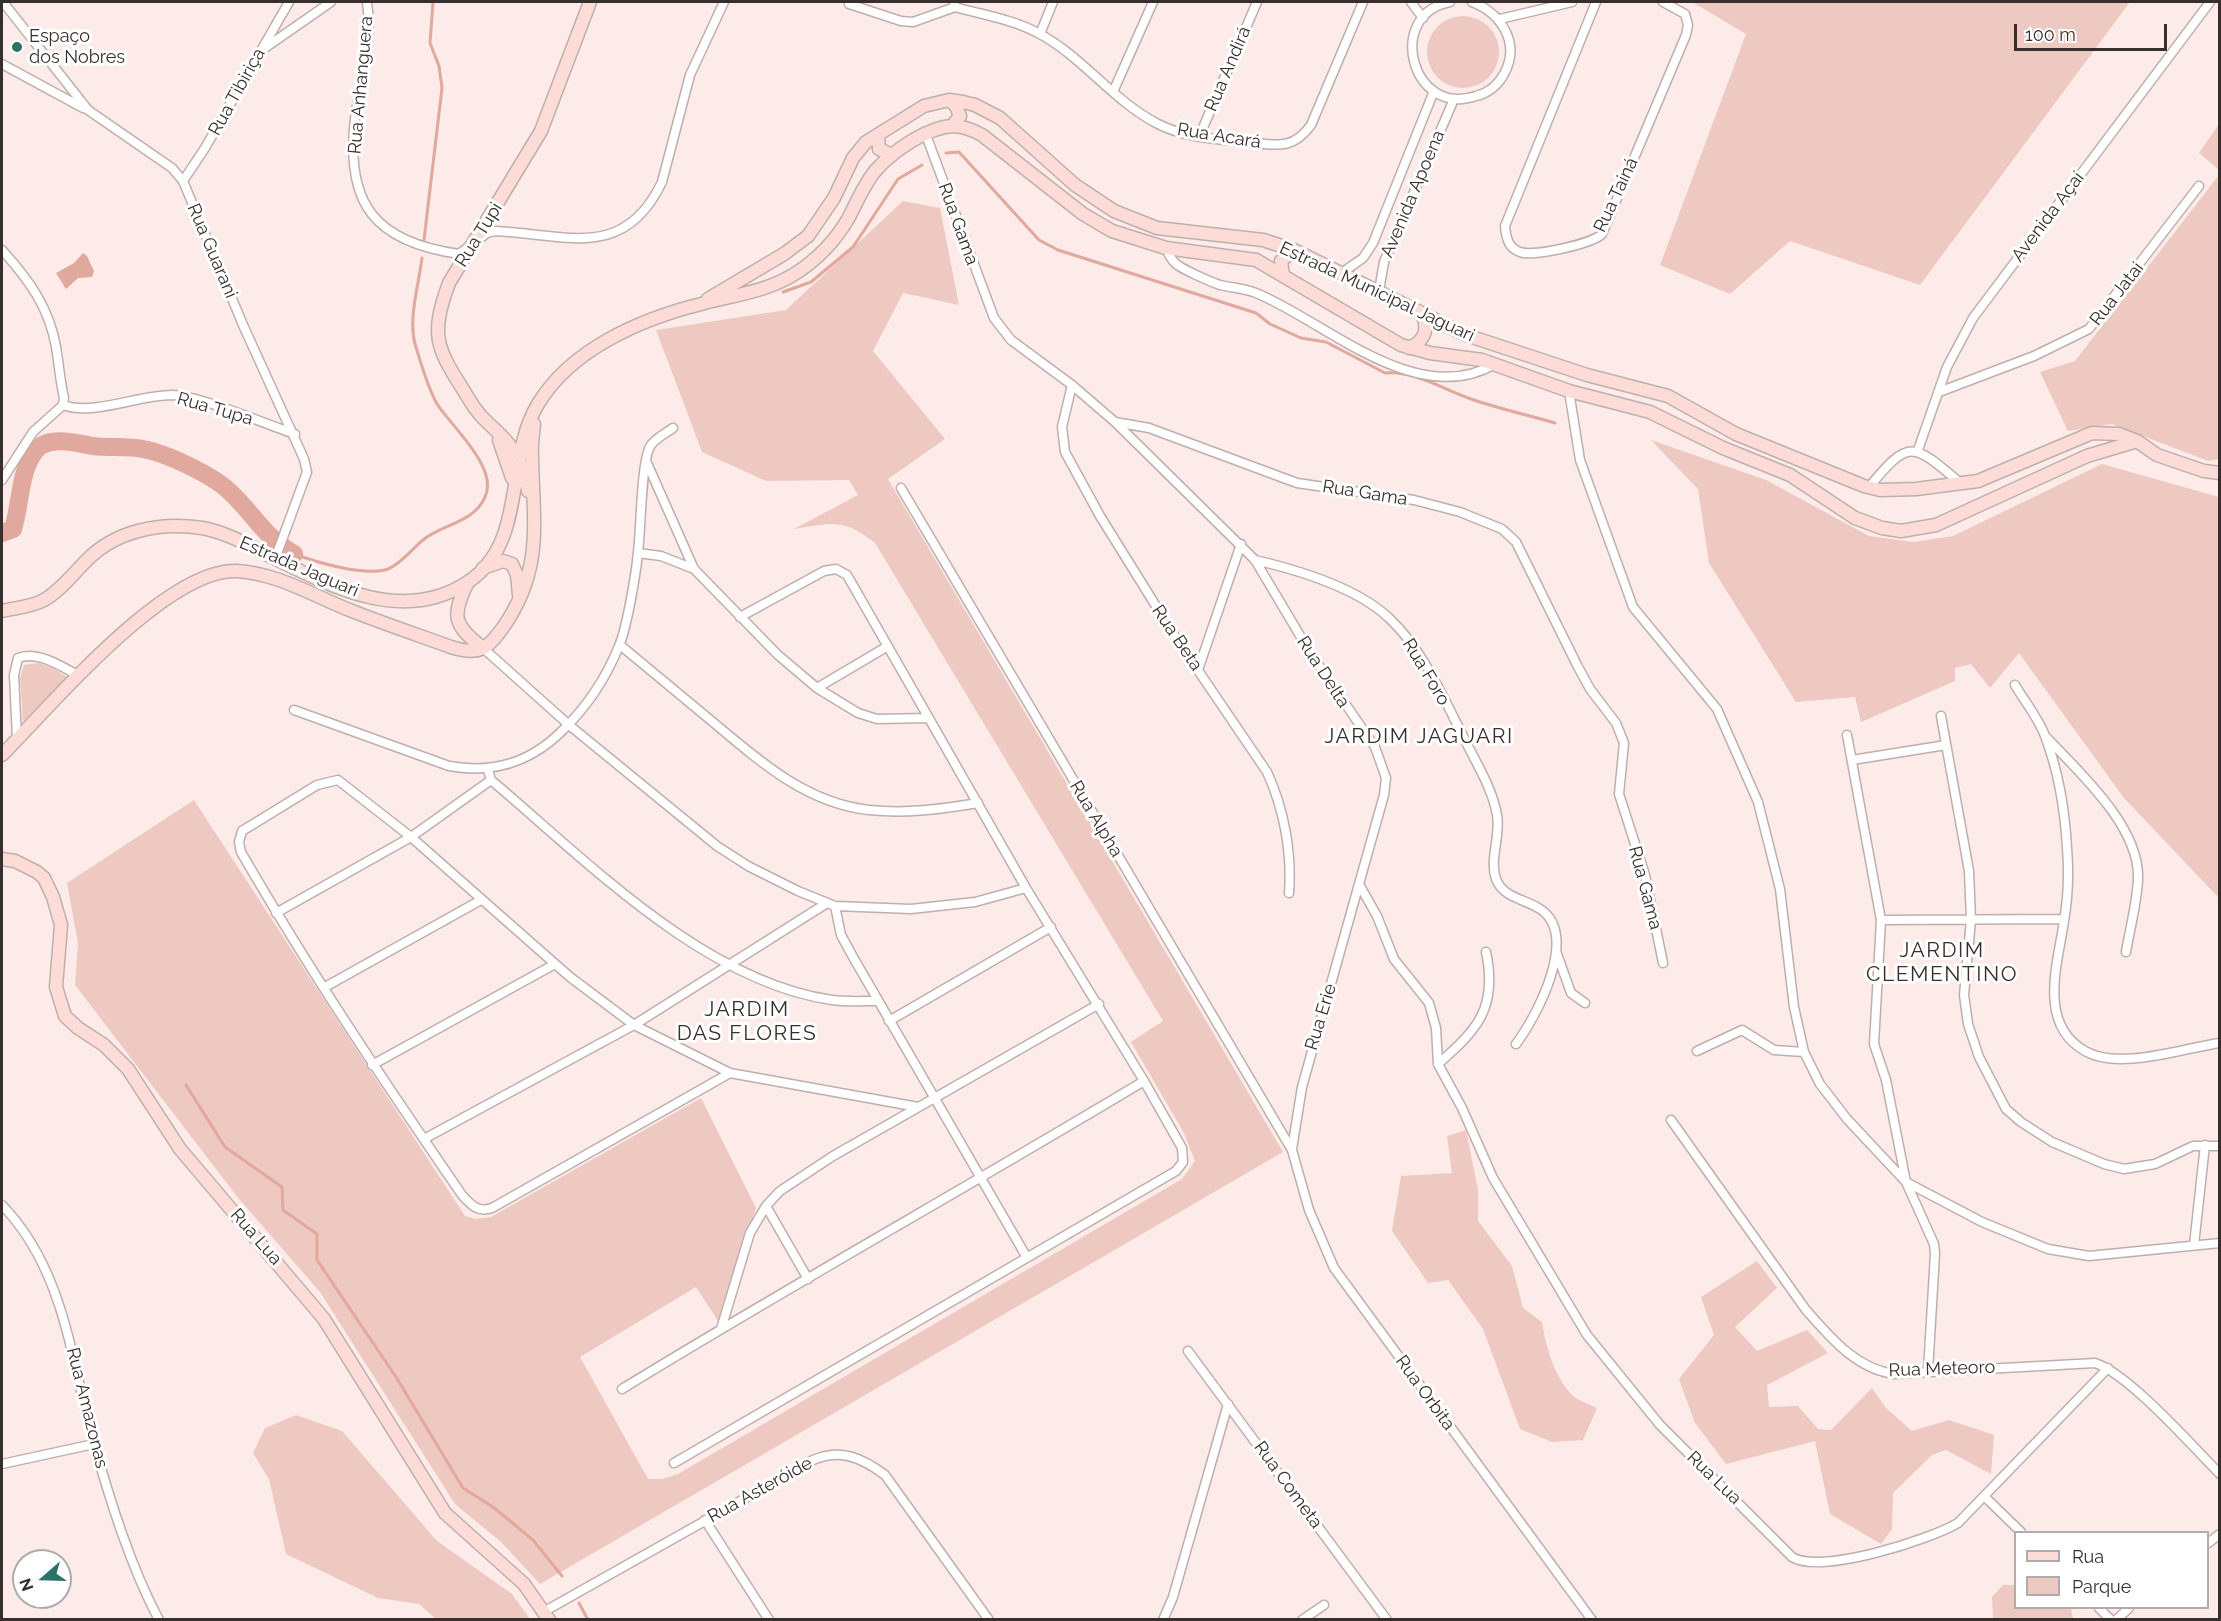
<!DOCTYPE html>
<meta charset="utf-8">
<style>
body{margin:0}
#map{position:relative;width:2221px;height:1621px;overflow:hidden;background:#fcebe8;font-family:Raleway,sans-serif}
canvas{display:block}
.frame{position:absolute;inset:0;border:3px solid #362f2e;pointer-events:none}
.legend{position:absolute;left:2014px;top:1531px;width:195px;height:78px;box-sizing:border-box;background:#fff;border:2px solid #afacab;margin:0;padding:8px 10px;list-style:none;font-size:18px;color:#362f2e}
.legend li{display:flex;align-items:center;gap:12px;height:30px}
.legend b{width:30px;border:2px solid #afacab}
.north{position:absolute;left:12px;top:1549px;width:60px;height:60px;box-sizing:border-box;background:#fff;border:2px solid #afacab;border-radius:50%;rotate:250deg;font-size:16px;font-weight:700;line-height:24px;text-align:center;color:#362f2e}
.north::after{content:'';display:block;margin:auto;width:21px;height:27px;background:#2d7267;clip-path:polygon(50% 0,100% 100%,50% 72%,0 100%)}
.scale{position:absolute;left:2014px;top:24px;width:153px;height:27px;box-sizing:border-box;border:3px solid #362f2e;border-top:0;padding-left:8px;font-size:18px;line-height:21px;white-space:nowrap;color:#362f2e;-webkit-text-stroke:4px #fff;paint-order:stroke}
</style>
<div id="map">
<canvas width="2221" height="1621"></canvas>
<div class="frame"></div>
<ul class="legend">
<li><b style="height:8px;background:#fddcd7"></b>Rua</li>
<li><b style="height:16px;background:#eec9c1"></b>Parque</li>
</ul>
<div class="north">N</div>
<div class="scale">100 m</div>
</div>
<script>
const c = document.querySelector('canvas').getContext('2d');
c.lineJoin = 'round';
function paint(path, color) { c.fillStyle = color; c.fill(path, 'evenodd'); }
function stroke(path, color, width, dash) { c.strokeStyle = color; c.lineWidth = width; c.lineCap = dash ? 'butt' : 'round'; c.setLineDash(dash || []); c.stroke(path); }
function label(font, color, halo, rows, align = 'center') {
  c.font = font + ' Raleway,sans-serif'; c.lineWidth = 6; c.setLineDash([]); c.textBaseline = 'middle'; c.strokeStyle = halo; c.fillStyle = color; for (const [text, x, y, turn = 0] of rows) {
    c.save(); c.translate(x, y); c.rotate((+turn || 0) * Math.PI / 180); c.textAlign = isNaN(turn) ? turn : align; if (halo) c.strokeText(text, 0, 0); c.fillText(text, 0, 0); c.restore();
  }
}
paint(new Path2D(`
 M1692,2H2130L1920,285L1790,241L1730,294L1660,265L1746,34Z
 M1427 52a36 36 0 1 1 72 0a36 36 0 1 1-72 0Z
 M2219,124V170L2199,153Z
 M2219,175V459L2208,461L2112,424L2068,431L2040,372L2075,361Z
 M903,201L940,208L959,305L903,293L873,351L945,439L888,479L1283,1152L540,1584L501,1542L455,1504L320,1292L239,1199L75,985L78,943L67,883L194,800L465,1216L476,1219L491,1217L701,1098L756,1208L718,1321L696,1287L580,1357L648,1479H662L678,1474L1182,1179L1195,1161L1184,1133L1131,1042L1163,1021L875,543C842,518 834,523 794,529L858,495L849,480L766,481L702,452L656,330L786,310Z
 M1651,440L1766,480L1869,536L1914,542L1953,536L2102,464L2219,497V898L2124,798L2019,653L1990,688L1971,664L1955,668V681L1861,722L1855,697L1796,702L1709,563L1698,489Z
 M38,663L52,667L67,677L23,722L20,678L24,665Z
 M1466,1130L1478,1190V1221L1512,1266L1523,1308L1542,1322C1546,1347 1554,1376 1572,1395C1579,1401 1589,1404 1597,1408L1583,1440L1552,1442L1520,1429L1483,1329L1448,1280L1428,1283L1392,1231L1401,1176L1452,1173L1447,1136Z
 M1757,1261L1777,1288L1735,1327L1757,1351L1807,1330L1828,1353L1767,1385L1769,1407L1798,1406L1818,1429L1831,1430L1872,1388L1886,1408L1912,1431L1949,1420L1994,1435L1991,1474L1946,1450L1932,1455L1893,1493L1892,1529L1881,1544L1830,1514L1815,1441L1726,1464L1695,1423L1679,1379L1714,1335L1701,1297Z
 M296,1415L342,1431L437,1541L512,1594L530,1619H436L419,1604L378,1598L286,1554L269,1479L253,1453L265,1428Z
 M2003,1585H2015L2016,1608H2071L2073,1619H1993L1992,1597Z`), '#eec9c1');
paint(new Path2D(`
 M83,253L87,256L94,271L92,277L78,278L66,289L56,273L74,263Z`), '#e1a89d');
stroke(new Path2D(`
 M946,153L959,152L1039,240L1058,250L1256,313L1270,324L1301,338L1326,342L1385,373C1416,370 1445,391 1474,400C1500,409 1528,415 1555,423
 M424,240L442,88L439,66L430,43L433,2
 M783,292L811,282L853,247L898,179L922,165
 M294,554C316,562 365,577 388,569C401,564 412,549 423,540C442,524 474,523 485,497C499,468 452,427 437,404C427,386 421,363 415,344C408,318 419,284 422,258
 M186,1085L225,1147L282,1187L283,1210L317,1234V1260L396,1377L463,1488L493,1507L533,1540L562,1576
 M579,1603L588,1620`), '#e1a89d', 3);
stroke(new Path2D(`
 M2,533L13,529C21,504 19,471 36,450C49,435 77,443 93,446C110,448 127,446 143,449C166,453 212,475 229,491C255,515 261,534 294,554`), '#e1a89d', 18);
const street = new Path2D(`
 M3,2L88,110L172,168L183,181L243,325L304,459L307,472L275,559
 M367,2C373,42 360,80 355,119C345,204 375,242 459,254L487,233L495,231C565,234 624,262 662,182L690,75L724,2
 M954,2L955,7C983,15 1012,19 1038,33C1082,56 1113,101 1158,124C1185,138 1217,139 1247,142C1276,145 1292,151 1311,125L1363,2
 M1411,2L1423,18
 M1450,2C1385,14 1411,118 1476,96C1488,93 1498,85 1504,74C1521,43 1501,13 1472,2
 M1596,2L1505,226C1506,237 1508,248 1520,252C1533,257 1592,244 1602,234L1686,35L1688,25L1685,14L1663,2
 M849,4L901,21L913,22L955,7
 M1500,19L1572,2
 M1040,34L1053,2
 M262,50L331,2
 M2,64L83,108
 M1113,92L1153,2
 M926,135L994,318L1011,340L1072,385L1115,422L1149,428L1297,483L1414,500L1460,512L1502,529L1516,542L1577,665L1590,689L1616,723L1624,743L1619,794L1645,875L1663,963
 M1199,137L1257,2
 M183,181L205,148L289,2
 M1166,248C1168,253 1171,259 1175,263C1181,269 1211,282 1220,285C1232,288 1244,288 1256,293C1325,321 1416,410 1495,364
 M2,250C29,280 49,307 56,347C59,364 60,381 64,398L63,405L33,432L2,480
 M1343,272L1363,258L1373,243L1434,91
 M1379,291L1384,262L1454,99
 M1072,385L1062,427L1065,452L1100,516L1174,635L1267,772C1284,809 1292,852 1289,893
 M1569,391L1580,460L1633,607L1717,709L1758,802L1780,889L1794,1007L1804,1052L1820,1084L1847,1119L1906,1182L1982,1222L2048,1249L2089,1256L2220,1243
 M1939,392L2034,356L2089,329L2199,186
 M63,405C93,416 138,395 172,395C201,396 265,424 295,434
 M1115,422L1255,560L1311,654L1375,747L1386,778L1384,795L1302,1087L1292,1149
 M1918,450L1947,367L1973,318L2210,2
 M647,463L694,569L778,655L817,688L858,713L877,719L929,718
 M1869,487C1909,439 1912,442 1959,482
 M901,488L1292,1150L1309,1210L1334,1268L1592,1620
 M638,553L661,556L694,569
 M1255,560C1298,570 1359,588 1391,620C1423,651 1441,693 1461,732C1473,758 1492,786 1497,815C1501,836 1489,859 1496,879C1503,898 1525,899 1540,909C1580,935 1537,1016 1516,1044
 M620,645C649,669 679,694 708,718C756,758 804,803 869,810C906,814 942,809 978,803
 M483,648L569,725L717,846L748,866L798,891L835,906L911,909L975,902L1026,888
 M1198,670L1241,544
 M2015,685C2025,702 2039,719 2045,736C2058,770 2065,812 2067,848C2069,872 2068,898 2064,921C2058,963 2037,1024 2085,1051C2119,1071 2183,1048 2220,1043
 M817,688L888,646
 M294,710L449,766C493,774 529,763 561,732C586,708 606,678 619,646C627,627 636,574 638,552C641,532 641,458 651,445C656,438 666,433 673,428
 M1941,716L1969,871L1971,920L1964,995L1968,1024L1979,1057L2006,1109L2021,1122L2052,1142L2104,1164L2124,1169L2155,1164L2193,1146H2220
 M1847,735L1881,920L1874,1044L1886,1080L1906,1182L1934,1244L1935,1254L1928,1371
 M2047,738C2080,773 2140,827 2138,879C2137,903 2130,928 2126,952
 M17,739L14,675L18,658C37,650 63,667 79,676
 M1852,760L1946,745
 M488,770L491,780C586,860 704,982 832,1000C846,1002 862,1001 877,1001
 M1360,886L1377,916L1394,959L1429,1003L1436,1028L1438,1064L1462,1108L1493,1178L1587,1335L1660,1425L1792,1557C1820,1575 1929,1540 1958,1523L2108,1368
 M835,906L841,935L853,957L1026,1256
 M276,913L411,837L491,780
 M1881,920L2064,919
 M1556,951L1571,993L1585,1003
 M325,987L481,900
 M889,1021L1051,927
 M1697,1051L1742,1030L1774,1050L1804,1052
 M1438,1064C1477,1030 1498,1008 1486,952
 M372,1065L555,964
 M730,1073L492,1208C478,1213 471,1205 462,1195C385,1083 309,970 241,852L239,842L242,831L317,785L338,780L411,837L570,977L634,1025L730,1073L918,1107
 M1671,1120L1806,1310C1830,1337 1856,1369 1894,1374L2095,1363C2129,1374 2192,1446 2220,1474
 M424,1139L634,1025L827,903
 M2,1205C65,1270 71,1361 94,1444C111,1503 130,1565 159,1620
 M766,1206L808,1279
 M2194,1245L2205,1145
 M721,1329L750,1233L766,1206L780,1191L833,1156L1099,1004
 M1188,1351L1387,1620
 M622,1389C795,1283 971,1185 1144,1081
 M674,1463L1176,1171L1183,1162L1182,1148L1144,1081L1026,888L847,575L836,569L824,571L740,617
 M2,1464L94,1444
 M1985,1497L2021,1532
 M705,1520L769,1620
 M2208,1543L2220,1534
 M2099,1608L2111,1620
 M545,1611L813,1460C841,1448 862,1458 885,1475L989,1620
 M1163,1620L1173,1597L1228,1404
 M1302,1620L1324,1605
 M2116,1620L2129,1608`);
const secondary = new Path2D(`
 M949,100L956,106L960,116L952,126
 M878,135L879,149L892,155
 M1283,275L1281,261L1294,250
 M708,299L784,254L808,236L834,198L853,158L866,142L924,106L949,100L963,102L975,105L1000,118L1075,185L1114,211L1157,228L1263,240L1294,250L1466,335L1587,375L1668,396L1736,434L1864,486L1880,490L1916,489L1978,481L2092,433L2119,434L2137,441L2157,455L2204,471L2220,473
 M1409,348C1425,341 1429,329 1422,314
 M499,440L512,478
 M528,491C526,480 523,465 517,456C508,440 495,430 483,418C475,410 470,401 464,391C436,347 430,335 449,283L541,131L590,2
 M483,568L503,561L512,564L517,575L519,595
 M468,582C451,616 453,625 483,648
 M2,611C16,608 31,607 44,600C60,591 73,574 86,561C116,530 160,522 202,528C225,532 246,544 266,554C328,585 402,626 468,582C528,542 504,460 538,404C571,349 641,319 701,304C733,295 767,292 796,273C818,259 835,241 848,219C857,202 864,184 876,170C893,151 926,128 952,126C963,126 973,130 982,135L1083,214L1112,231L1166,248L1256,260L1401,345L1430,353L1482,360L1569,391L1650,412L1723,448L1790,475L1855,518L1882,528L1901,531L1936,525L2087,456L2137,441
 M2,755C51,706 166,568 237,571C277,573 316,597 352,611C385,624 418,635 451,647C479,656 487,650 504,626C544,568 533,521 532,457C531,446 533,435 534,424
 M2,859L15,861L37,872L44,878L53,897L61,925L56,987L65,1016L78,1028L104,1045L128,1069L180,1149L324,1319L445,1513L524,1584L549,1620`);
stroke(street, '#bfafac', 11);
stroke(secondary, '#bfafac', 15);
stroke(street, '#fff', 8);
stroke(secondary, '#fddcd7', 12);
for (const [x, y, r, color] of [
 [17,47,6,"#2d7267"]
]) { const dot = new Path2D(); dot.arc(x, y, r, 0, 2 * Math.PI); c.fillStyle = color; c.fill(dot); stroke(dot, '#fff', 2); }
label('18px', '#362f2e', '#fff', [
 ["Espaço",29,37],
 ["dos Nobres",29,58]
], 'left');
label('18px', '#362f2e', '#fff', [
 ["Rua Andirá",1228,69,-67],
 ["Rua Anhanguera",361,85,-85],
 ["Rua Tibiriça",237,92,-61],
 ["Rua Acará",1219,136,9],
 ["Avenida Apoena",1413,194,-67],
 ["Rua Tainá",1616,195,-65],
 ["Avenida Açaí",2048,217,-53],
 ["Rua Gama",958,224,70],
 ["Rua Tupi",479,235,-58],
 ["Rua Guarani",212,251,67],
 ["Estrada Municipal Jaguari",1377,292,25],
 ["Rua Jatai",2117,294,-52],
 ["Rua Tupa",215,409,16],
 ["Rua Gama",1365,493,9],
 ["Estrada Jaguari",299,567,23],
 ["Rua Beta",1177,638,56],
 ["Rua Delta",1323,672,57],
 ["Rua Foro",1426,672,59],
 ["Rua Alpha",1096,819,59],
 ["Rua Gama",1645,888,75],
 ["Rua Erie",1321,1017,-73],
 ["Rua Lua",256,1237,49],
 ["Rua Meteoro",1942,1369,-2],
 ["Rua Orbita",1425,1393,54],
 ["Rua Amazonas",87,1408,76],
 ["Rua Lua",1714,1478,44],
 ["Rua Cometa",1288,1485,54],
 ["Rua Asteróide",760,1490,-29]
]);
c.letterSpacing = '1.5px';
label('21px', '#362f2e', '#fff', [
 ["JARDIM JAGUARI",1419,737],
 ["JARDIM",1942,951],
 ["CLEMENTINO",1942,975],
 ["JARDIM",747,1010],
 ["DAS FLORES",747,1034]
]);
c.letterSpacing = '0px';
</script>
